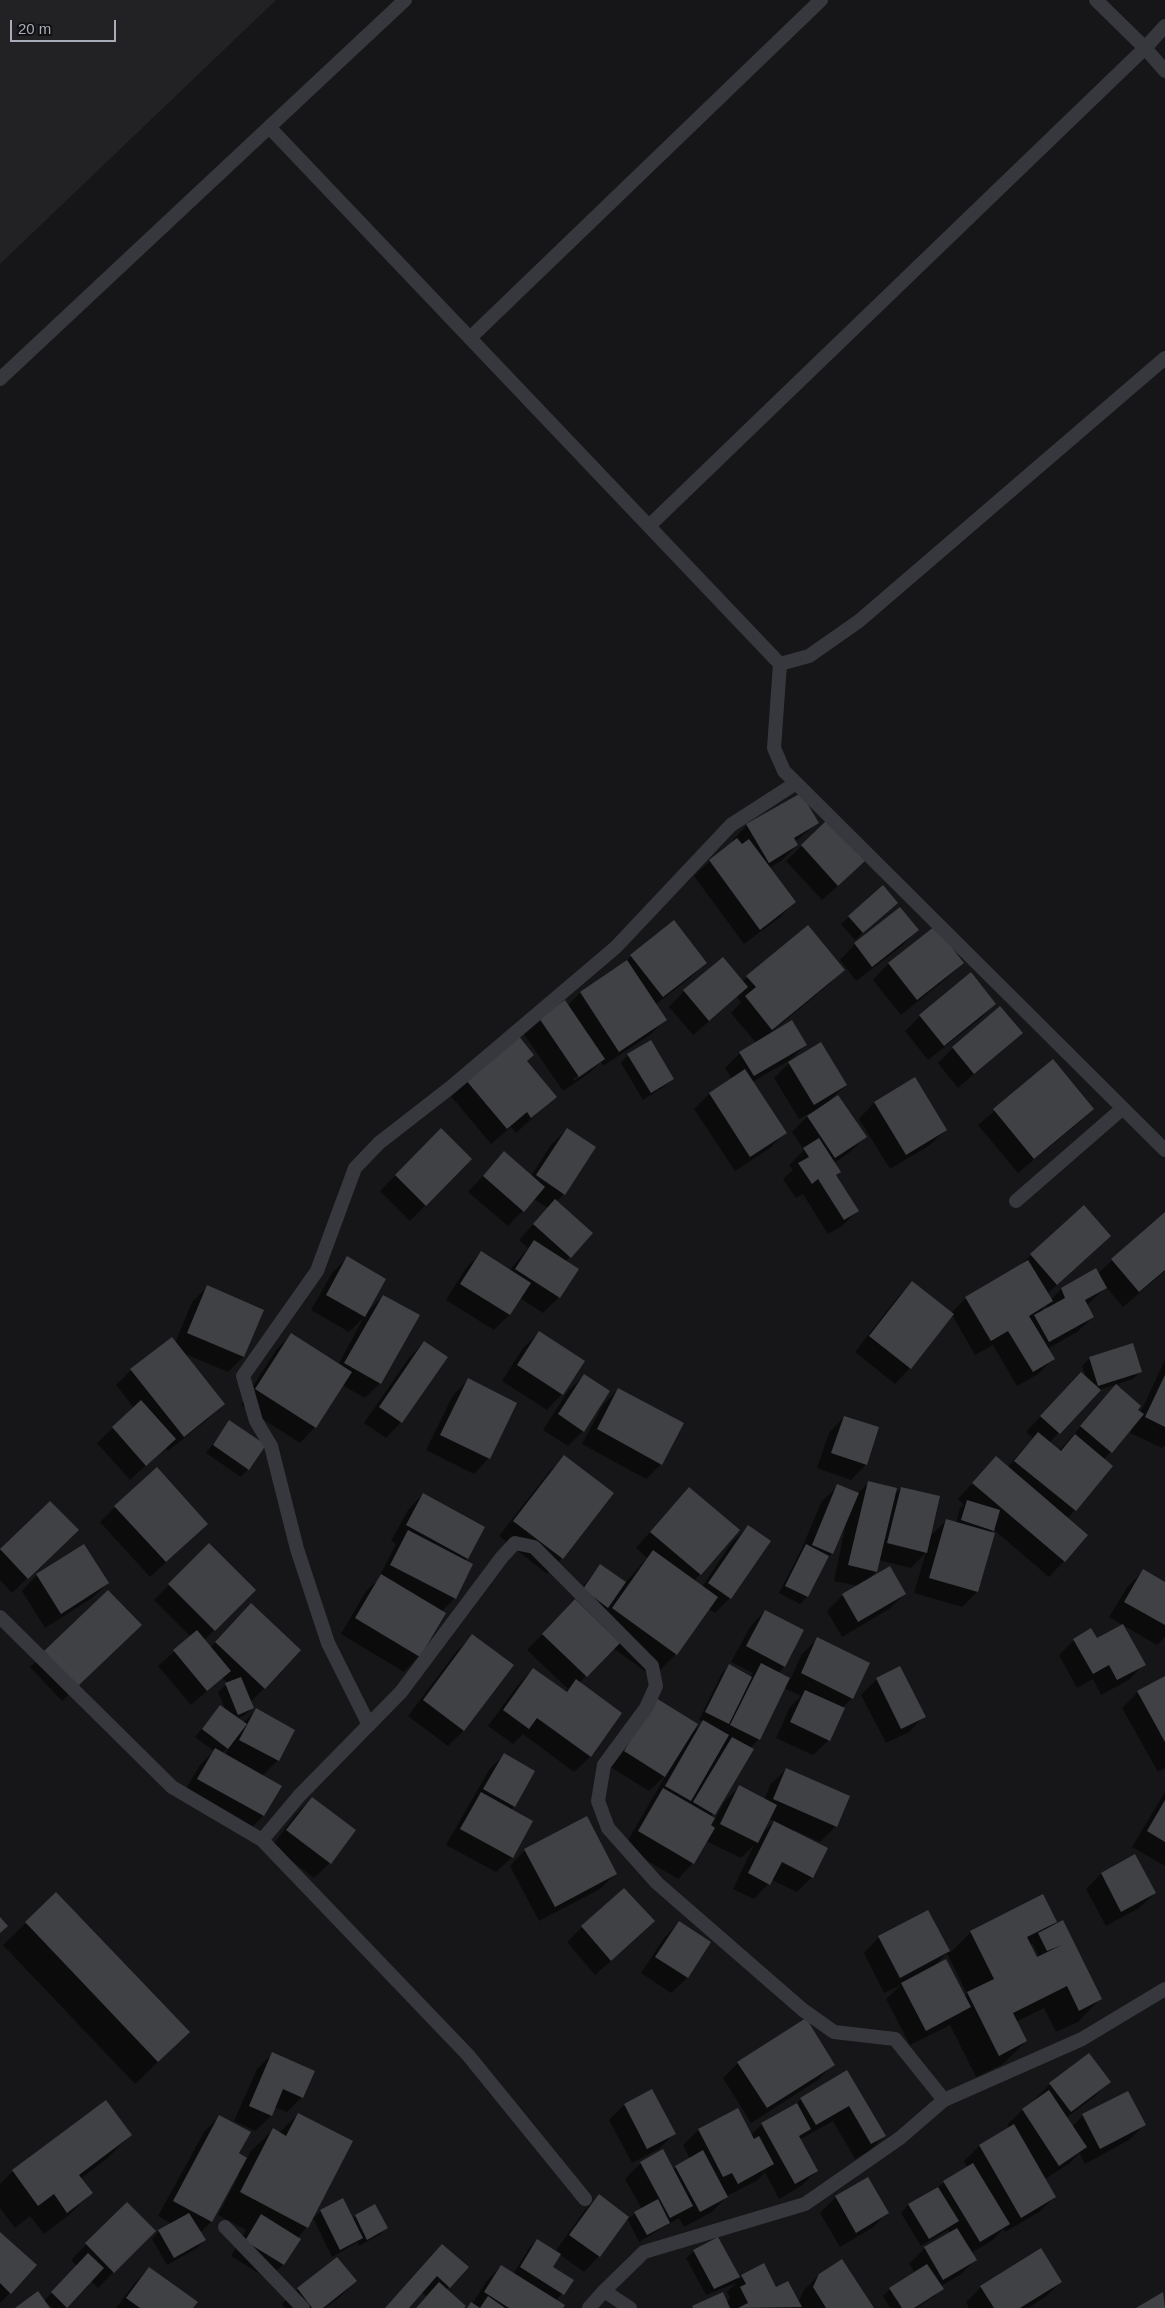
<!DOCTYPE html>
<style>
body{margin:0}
#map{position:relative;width:1165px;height:2308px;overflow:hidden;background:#161618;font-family:Arial,sans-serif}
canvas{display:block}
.scale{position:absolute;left:10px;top:20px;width:106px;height:22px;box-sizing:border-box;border:2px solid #a8adb8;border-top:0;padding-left:6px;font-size:15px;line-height:18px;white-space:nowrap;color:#a8adb8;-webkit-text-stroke:4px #111113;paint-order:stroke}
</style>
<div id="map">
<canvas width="1165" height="2308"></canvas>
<div class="scale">20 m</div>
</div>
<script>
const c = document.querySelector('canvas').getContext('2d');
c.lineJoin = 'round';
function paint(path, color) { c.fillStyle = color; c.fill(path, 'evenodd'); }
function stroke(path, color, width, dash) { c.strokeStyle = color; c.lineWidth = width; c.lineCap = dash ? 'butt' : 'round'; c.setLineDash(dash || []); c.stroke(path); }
paint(new Path2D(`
 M0,0H276L0,264Z`), '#222225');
paint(new Path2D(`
 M827,822L848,877L822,900L786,861Z
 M817,823L795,842L797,845L781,861L769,868L794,902L779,918L744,944L694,876L710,861L733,843L732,841L747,825Z
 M889,910L855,940L841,924L849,917Z
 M935,927L962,963L947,978L901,1015L873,980L888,964Z
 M917,930L902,946L856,981L840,960L855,944Z
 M631,956L705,963L690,978L655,1005L665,1020L650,1035L603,1066L601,1062L588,1074L563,1091L524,1034L540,1019L567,1006L580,993L621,966ZM587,1069V1072L574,1081L573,1079Z
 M843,970L828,985L769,1034L805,1045L790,1060L752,1082L785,1132L770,1148L735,1171L694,1109L709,1094L732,1079L725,1068L740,1053L756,1043L731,1013L741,1002L737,997L693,1035L669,1007L684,991L742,982L747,977Z
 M995,1004L980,1019L928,1060L905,1031L920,1016Z
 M1021,1033L958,1088L938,1063L953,1048Z
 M518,1037L526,1061L555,1097L516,1133L511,1127L491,1144L450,1095Z
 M628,1055L673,1078L665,1086L643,1100L621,1063Z
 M1053,1061L1093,1109L1077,1124L1018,1173L978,1125Z
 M789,1063L846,1085L830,1100L865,1137L850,1152L834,1163L839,1172L835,1176L857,1211L842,1226L828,1234L803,1194L796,1198L783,1179L793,1170L789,1165L804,1150L792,1132L812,1112L799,1119L774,1078Z
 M914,1079L945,1130L930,1145L890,1169L859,1119L874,1103Z
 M567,1129L564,1194L556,1202L570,1257L565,1262L577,1269L559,1297L543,1313L520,1298L509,1315L494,1330L446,1300L466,1268L481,1253L509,1271L528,1248L519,1240L548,1208L534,1199L508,1226L468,1192L504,1153L531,1176L551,1145Z
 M441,1130L471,1159L410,1221L380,1191Z
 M1084,1207L1110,1236L1047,1294L1051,1300L1061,1289L1095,1270L1097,1274L1165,1214V1271L1123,1307L1106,1287L1087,1305L1093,1317L1077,1332L1047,1349L1053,1359L1038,1374L1017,1386L993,1345L975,1355L952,1315L910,1368L895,1384L855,1352L897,1298L912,1283L951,1313L966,1298L1018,1267ZM1046,1306L1048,1309L1040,1312Z
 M347,1258L368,1311L383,1296L380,1383L365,1398L342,1385L315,1427L300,1443L241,1405L276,1350L291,1335L338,1365L364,1317L349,1332L311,1310L332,1273Z
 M207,1287L263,1311L243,1357L228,1372L183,1353L223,1404L208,1419L168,1451L165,1448L130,1480L97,1443L134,1408L116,1385L131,1370L175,1343L192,1302Z
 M539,1333L562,1394L547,1410L502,1381L523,1348Z
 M424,1342L401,1422L386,1438L364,1423L409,1358Z
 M1132,1344L1141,1371L1133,1379L1099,1390L1049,1443L1059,1451L1116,1386L1140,1413L1165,1360V1445L1162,1448L1130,1433L1133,1427L1104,1459L1075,1510L1067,1519L1064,1561L1049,1577L993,1529L990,1533L977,1592L962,1607L914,1593L926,1552L911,1568L878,1560L876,1572L867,1580L905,1594L889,1609L842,1637L827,1611L843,1595L858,1586L834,1581L847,1518L832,1553L825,1560L807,1597L800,1604L779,1593L801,1550L822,1501L838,1486L857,1494L869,1482L894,1495L901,1488L929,1537L946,1521L956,1523L960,1508L964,1505L958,1499L996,1457L1007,1468L1033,1438L1026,1432L1066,1389L1086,1378L1082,1366L1089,1359Z
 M584,1376L583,1431L568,1446L543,1430L568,1391Z
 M468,1380L489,1458L474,1474L426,1450L453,1395Z
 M618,1389L661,1464L646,1479L582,1444L603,1405Z
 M844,1417L866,1464L851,1480L817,1468L829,1433Z
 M230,1422L248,1469L241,1477L206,1453Z
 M564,1457L562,1558L547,1574L499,1536L549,1472Z
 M689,1488L738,1530L694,1581L702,1587L732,1542L748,1527L730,1598L715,1613L708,1608L676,1654L653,1677L613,1648L579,1683L621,1713L590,1757L574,1772L523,1734L513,1744L488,1726L518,1685L533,1669L565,1692L568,1689L527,1650L560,1616L597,1622L601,1615L576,1597L593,1573L600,1566L625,1583L647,1558L636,1548Z
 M423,1494L467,1558L464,1561L455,1598L441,1612L419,1656L404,1672L341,1634L366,1591L377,1581L396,1544L391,1541L408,1510Z
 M50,1503L61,1545L12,1593L0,1580V1551Z
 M115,1507L191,1539L150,1577L100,1522Z
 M209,1545L254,1590L204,1640L210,1648L235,1620L265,1688L250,1702L252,1708L245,1715L237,1719L243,1723L257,1709L294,1730L278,1760L262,1776L280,1786L263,1816L248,1831L183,1794L200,1765L214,1751L195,1737L220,1706L226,1711L218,1692L228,1683L222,1678L191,1705L158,1666L191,1637L154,1600ZM228,1748L225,1755L222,1753Z
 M1143,1571L1165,1583V1637L1157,1645L1109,1617L1128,1586Z
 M37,1575L108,1583L92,1598L45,1628L22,1591Z
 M765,1611L802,1631L784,1667L778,1673L790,1680L802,1654L818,1638L852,1698L842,1708L829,1740L813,1755L776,1738L790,1707L801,1696L784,1688L759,1739L750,1748L752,1750L711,1817L709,1826L711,1827L724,1802L739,1787L764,1800L771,1784L786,1769L836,1826L820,1842L794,1830L812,1877L797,1892L772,1880L754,1899L733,1889L754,1845L741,1858L706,1841L693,1863L678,1879L624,1847L666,1775L649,1791L609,1766L641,1715L692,1733L703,1722L699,1720L722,1673L729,1666L750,1676L753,1673L731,1662L750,1627ZM769,1819L775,1821L761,1834Z
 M472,1636L512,1665L463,1731L448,1746L408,1716L457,1651Z
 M1074,1640H1096L1144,1664L1129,1680L1101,1695L1093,1679L1077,1688L1059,1655Z
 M125,1641L62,1701L30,1667L45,1652Z
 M900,1668L924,1716L909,1732L886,1743L861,1695L877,1679Z
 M1165,1677V1768L1158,1772L1122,1708L1138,1692Z
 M504,1755L514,1806L511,1810L512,1857L496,1872L446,1845L489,1770Z
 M1165,1792V1866L1132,1847Z
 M312,1798L330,1863L314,1878L272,1846L296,1814Z
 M525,1850L616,1873L600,1889L539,1921L510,1866Z
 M1135,1856L1155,1893L1139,1908L1106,1926L1086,1889L1101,1874Z
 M928,1912L950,1953L971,1932L1055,1922L1048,1929L1066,1944L1100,1999L1078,2022L1056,2032L1044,2008L1016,2022L1026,2041L1003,2064L976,2077L950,2025L910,2045L886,1999L901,1985L884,1993L864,1953L879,1937ZM1033,1944L1039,1957L1037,1959L1030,1945ZM947,1953L967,1994L964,1997L933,1967Z
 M26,1923L165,2055L135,2084L3,1945Z
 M679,1923L710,1942L687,1978L671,1993L641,1973L664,1938Z
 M582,1927L638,1937L595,1975L567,1942Z
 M272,2054L302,2097L287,2112L274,2107L271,2116L255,2131L234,2121L257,2069Z
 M738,2063L834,2064L818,2080L751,2123L723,2078Z
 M847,2072L884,2136L869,2151L855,2159L833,2121L799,2140L817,2171L801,2186L779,2199L765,2172L758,2180L727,2196L712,2212L684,2227L679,2218L639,2242L627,2218L599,2256L584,2272L559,2254L551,2268L572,2280L556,2301L562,2308H467L472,2304L486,2282L501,2266L513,2274L529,2248L537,2240L555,2252L584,2211L599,2196L629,2218L642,2209L625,2179L641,2163L672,2170L690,2159L683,2145L698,2130L737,2109L751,2135L762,2124L793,2107L801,2099Z
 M1109,2082L1094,2097L1066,2118L1072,2127L1083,2115L1144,2125L1129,2140L1085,2164L1079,2153L1070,2163L1045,2179L1055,2197L1039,2212L1005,2232L1003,2229L993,2240L971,2253L975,2260L960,2275L941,2286L942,2288L935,2296L916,2308H890L883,2296L890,2289L915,2273L909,2264L925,2248L950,2233L948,2230L921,2246L901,2213L908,2205L968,2168L964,2161L979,2146L1009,2128L1007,2125L1022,2110L1036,2101L1035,2099L1050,2084Z
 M651,2091L674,2134L659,2149L632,2163L609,2120L624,2105Z
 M106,2102L130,2135L108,2158L80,2179L91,2193L68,2216L44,2234L30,2216L15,2228L0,2208V2184L13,2171Z
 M298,2114L307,2227L297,2238L284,2264L268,2279L231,2256L246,2230L218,2215L239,2175L237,2174L211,2222L200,2233L204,2240L197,2248L167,2265L152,2239L159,2231L172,2224L158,2216L204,2132L220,2116L238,2154L247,2159L250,2152L273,2130L279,2133Z
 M867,2179L887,2213L872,2228L840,2247L820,2213L836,2197Z
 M127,2204L154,2231L98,2288L91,2281L65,2308H53L45,2301L49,2308H17L44,2301L77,2266L71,2260Z
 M375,2205L387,2228L379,2235L359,2246L358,2242L332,2257L313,2218L321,2211L352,2219Z
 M0,2233L10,2293L0,2303Z
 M717,2238L739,2279L742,2276L775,2289L798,2303L804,2290L820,2274L873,2308H691L723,2293L726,2302L730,2298L727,2292L736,2283L706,2295L686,2258L694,2251Z
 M442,2245L467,2267L446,2290L462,2308H416L426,2296L422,2292L407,2308H385Z
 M337,2258L355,2281L340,2297L325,2308H285L282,2304L298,2289Z
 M149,2268L192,2308H116L134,2284Z
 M1061,2282L1045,2297L1028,2308H969L966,2302L981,2287Z`), '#0007');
paint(new Path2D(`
 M801,793L819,823L794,838L798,845L769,863L746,824Z
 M827,820L865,861L838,886L801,845Z
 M737,838L742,844L749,839L796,902L760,930L709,860Z
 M883,885L898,903L863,933L848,916Z
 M900,907L919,930L872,967L854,943Z
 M674,920L707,963L663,997L630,955Z
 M808,925L845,970L772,1030L745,996L756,987L746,976Z
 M935,926L964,963L917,1000L888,963Z
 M723,957L748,987L709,1021L683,990Z
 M627,960L667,1020L619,1052L580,992Z
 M971,972L996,1004L944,1046L919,1015Z
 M565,1000L605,1059L579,1077L539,1018Z
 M1000,1006L1023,1033L974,1074L952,1047Z
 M792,1020L807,1045L754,1076L739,1052Z
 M518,1035L534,1055L527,1061L557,1097L531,1118L527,1112L507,1129L465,1079Z
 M651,1040L674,1079L651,1093L627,1054Z
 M821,1042L847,1085L814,1105L788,1062Z
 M1053,1059L1094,1109L1034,1159L993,1109Z
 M745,1069L787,1133L750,1157L709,1093Z
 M915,1077L947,1130L906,1155L874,1102Z
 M838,1095L867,1137L835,1158L807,1116Z
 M441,1128L472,1159L426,1206L395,1175Z
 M567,1128L596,1147L565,1195L536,1175Z
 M819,1138L841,1172L836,1175L859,1211L844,1220L818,1179L812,1184L798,1163L809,1157L803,1148Z
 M504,1151L545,1187L524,1212L483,1176Z
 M555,1199L593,1233L571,1258L533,1224Z
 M1084,1205L1111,1236L1057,1285L1030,1254Z
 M1165,1212V1270L1139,1292L1111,1259Z
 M534,1240L579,1269L560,1298L515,1269Z
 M481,1251L531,1283L510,1315L460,1284Z
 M347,1256L386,1279L365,1317L326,1295Z
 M1028,1260L1053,1301L1029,1316L1055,1359L1033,1372L1008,1331L991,1341L965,1297Z
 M1096,1268L1107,1288L1085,1300L1094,1317L1049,1342L1034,1315L1065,1298L1061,1288Z
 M912,1281L954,1314L911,1369L869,1336Z
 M207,1285L264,1310L244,1357L187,1333Z
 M383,1295L420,1315L381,1384L344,1363Z
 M539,1331L585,1361L563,1395L517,1365Z
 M291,1333L352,1372L316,1428L255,1389Z
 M172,1337L225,1404L184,1437L130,1369Z
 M424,1341L448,1357L402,1423L379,1407Z
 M1133,1343L1142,1372L1098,1386L1089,1357Z
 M1081,1372L1101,1390L1060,1434L1040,1416Z
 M584,1374L610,1391L584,1432L558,1414Z
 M1165,1375V1427L1145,1417Z
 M468,1378L517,1403L490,1459L440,1435Z
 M1116,1384L1141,1406L1138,1410L1144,1414L1112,1453L1080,1426Z
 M618,1388L684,1423L662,1465L597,1429Z
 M141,1400L176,1439L146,1466L112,1427Z
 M844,1416L879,1427L867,1465L831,1453Z
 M229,1420L266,1445L249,1470L213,1445Z
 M1038,1432L1061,1451L1075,1434L1113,1466L1076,1511L1014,1461Z
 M564,1455L614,1493L563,1559L513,1521Z
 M996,1456L1088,1535L1065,1562L972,1483Z
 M157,1467L208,1524L166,1562L114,1506Z
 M868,1481L897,1488L877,1572L848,1565Z
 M837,1484L859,1493L833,1554L812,1545Z
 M689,1487L740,1530L701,1575L650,1532Z
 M901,1487L940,1496L927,1553L887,1543Z
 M423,1493L485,1527L468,1559L406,1525Z
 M967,1500L1000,1510L994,1531L961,1520Z
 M50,1501L79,1530L28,1579L0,1549Z
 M946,1519L995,1533L978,1592L929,1578Z
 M748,1525L771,1541L731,1599L708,1583Z
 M408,1530L473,1564L456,1599L390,1565Z
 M209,1543L256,1590L215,1631L168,1584Z
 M84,1544L109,1583L61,1614L36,1574Z
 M806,1544L829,1556L808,1597L785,1586Z
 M653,1550L718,1597L677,1655L612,1608Z
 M600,1564L626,1582L608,1608L583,1589Z
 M890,1566L906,1594L858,1622L842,1594Z
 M1143,1569L1165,1582V1625L1124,1602Z
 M381,1574L446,1613L420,1657L355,1618Z
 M108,1590L142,1625L78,1686L44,1651Z
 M575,1599L620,1643L587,1677L542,1634Z
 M251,1603L301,1650L265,1689L215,1642Z
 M765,1610L804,1630L785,1667L746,1646Z
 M1123,1624L1146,1665L1117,1680L1109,1665L1093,1674L1073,1639L1091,1628L1097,1638Z
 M197,1630L231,1671L207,1691L173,1650Z
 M472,1634L514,1665L464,1731L423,1700Z
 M817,1637L870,1663L853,1699L801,1673Z
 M761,1663L790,1678L760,1740L730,1725Z
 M729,1664L752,1677L729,1724L705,1712Z
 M900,1666L926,1717L901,1729L876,1678Z
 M533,1668L567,1692L576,1679L622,1713L591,1757L537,1718L529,1729L503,1710Z
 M1165,1676V1742L1137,1691Z
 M241,1677L254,1708L238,1715L225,1683Z
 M805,1690L845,1708L830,1741L790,1722Z
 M656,1698L698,1724L665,1777L624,1751Z
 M220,1705L247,1724L228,1749L202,1729Z
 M256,1708L295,1730L279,1761L239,1740Z
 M703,1720L729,1735L691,1801L665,1786Z
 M732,1737L754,1749L715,1815L693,1802Z
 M215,1748L282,1786L264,1816L197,1779Z
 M504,1753L535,1771L515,1807L483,1789Z
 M786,1768L850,1796L837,1827L773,1799Z
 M739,1785L777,1805L758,1843L720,1824Z
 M663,1788L715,1818L711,1825L715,1828L694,1864L638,1831Z
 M481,1792L533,1821L513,1858L460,1829Z
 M312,1797L356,1830L331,1864L286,1830Z
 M1165,1800V1842L1147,1831Z
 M587,1816L617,1874L555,1907L524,1849Z
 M774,1821L828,1848L813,1878L782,1862L770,1885L748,1873Z
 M1135,1854L1156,1893L1121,1912L1101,1873Z
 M624,1888L655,1921L611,1961L581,1926Z
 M56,1892L190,2032L158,2062L25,1922Z
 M1043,1894L1057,1922L1027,1937L1037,1957L1062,1945L1047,1951L1038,1933L1063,1920L1102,1999L1079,2011L1067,1986L1013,2013L1027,2041L999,2056L967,1992L994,1979L970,1931Z
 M928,1910L950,1951L900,1978L878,1936Z
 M0,1917L8,1926L0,1933Z
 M679,1921L711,1942L688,1978L655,1957Z
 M946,1959L971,2007L926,2031L901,1983Z
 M806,2018L835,2065L767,2108L737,2062Z
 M272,2052L315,2071L303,2098L283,2089L272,2116L249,2106Z
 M1089,2053L1111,2082L1071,2112L1049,2083Z
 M847,2070L886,2136L871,2144L849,2106L816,2125L800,2098Z
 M652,2089L676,2134L647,2149L624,2104Z
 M1049,2090L1087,2147L1059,2166L1022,2109Z
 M1128,2091L1146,2125L1100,2149L1082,2114Z
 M106,2100L132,2135L79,2175L93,2193L67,2213L54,2194L38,2206L12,2170Z
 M797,2103L811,2129L799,2136L818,2171L795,2184L761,2123Z
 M738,2108L754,2139L759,2136L774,2164L738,2184L732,2173L723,2177L698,2129Z
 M298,2113L353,2141L308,2228L240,2192L273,2128L286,2136Z
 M219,2115L251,2132L239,2153L247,2158L212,2222L173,2201Z
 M1014,2124L1056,2197L1021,2218L979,2145Z
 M663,2149L693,2206L670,2218L640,2162Z
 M703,2150L728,2197L700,2212L675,2166Z
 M973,2163L1010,2224L980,2242L943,2181Z
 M868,2177L889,2213L856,2233L835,2196Z
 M938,2187L959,2221L929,2239L908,2204Z
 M599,2194L629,2217L600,2257L569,2235Z
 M343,2198L363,2238L340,2250L320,2210Z
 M658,2199L670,2223L647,2235L634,2212Z
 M127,2202L156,2231L114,2273L85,2243Z
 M375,2204L388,2228L367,2240L355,2215Z
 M189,2213L206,2240L174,2258L158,2230Z
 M261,2214L301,2239L284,2265L245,2241Z
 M957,2228L977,2260L943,2280L924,2247Z
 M0,2232L37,2265L11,2294L0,2283Z
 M718,2237L740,2277L714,2289L693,2250Z
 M537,2239L561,2254L553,2267L574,2280L564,2295L520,2267Z
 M442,2244L469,2267L450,2288L437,2276L409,2308H385Z
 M1041,2248L1062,2282L1020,2308H994L980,2286Z
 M88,2253L104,2268L67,2308L51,2292Z
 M337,2257L357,2281L323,2308H312L297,2288Z
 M842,2259L874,2308H826L813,2287L819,2274Z
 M764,2263L776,2287L788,2281L802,2307L738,2308L748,2303L740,2287L746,2284L741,2275Z
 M927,2264L944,2289L914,2308H902L889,2288Z
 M501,2265L565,2305L563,2308H509L484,2292Z
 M149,2267L198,2302L193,2308H140L126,2298Z
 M439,2282L466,2306L464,2308H416Z
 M38,2291L50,2308H15Z
 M723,2292L730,2308H693L692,2306Z
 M1163,2292L1165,2308H1136Z
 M488,2296L505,2308H467L471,2302L480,2308Z`), '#404145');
stroke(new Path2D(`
 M1096,0L1145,48L1165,71
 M270,128L780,664L809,656L859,621L1165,358
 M470,338L821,0
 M0,379L405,0
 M649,526L1145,48L1165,26
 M780,664L774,748L784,771L1165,1150
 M1016,1201L1123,1108
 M0,1617L172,1787L262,1840L468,2055L585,2199
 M369,1725L328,1643L297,1549L271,1446L256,1421L243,1376L317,1271L355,1168L379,1143L451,1087L616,947L731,825L796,783
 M262,1840L299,1796L401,1692L502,1557L515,1543L534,1547L652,1666L656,1686L646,1708L604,1765L598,1801L608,1828L657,1883L803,2010L834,2032L895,2039L944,2100
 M225,2227L303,2308
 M604,2291L644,2252L805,2204L900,2138L944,2100L1082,2039L1165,1989
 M589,2308L604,2291L630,2308`), '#37383d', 14);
</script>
